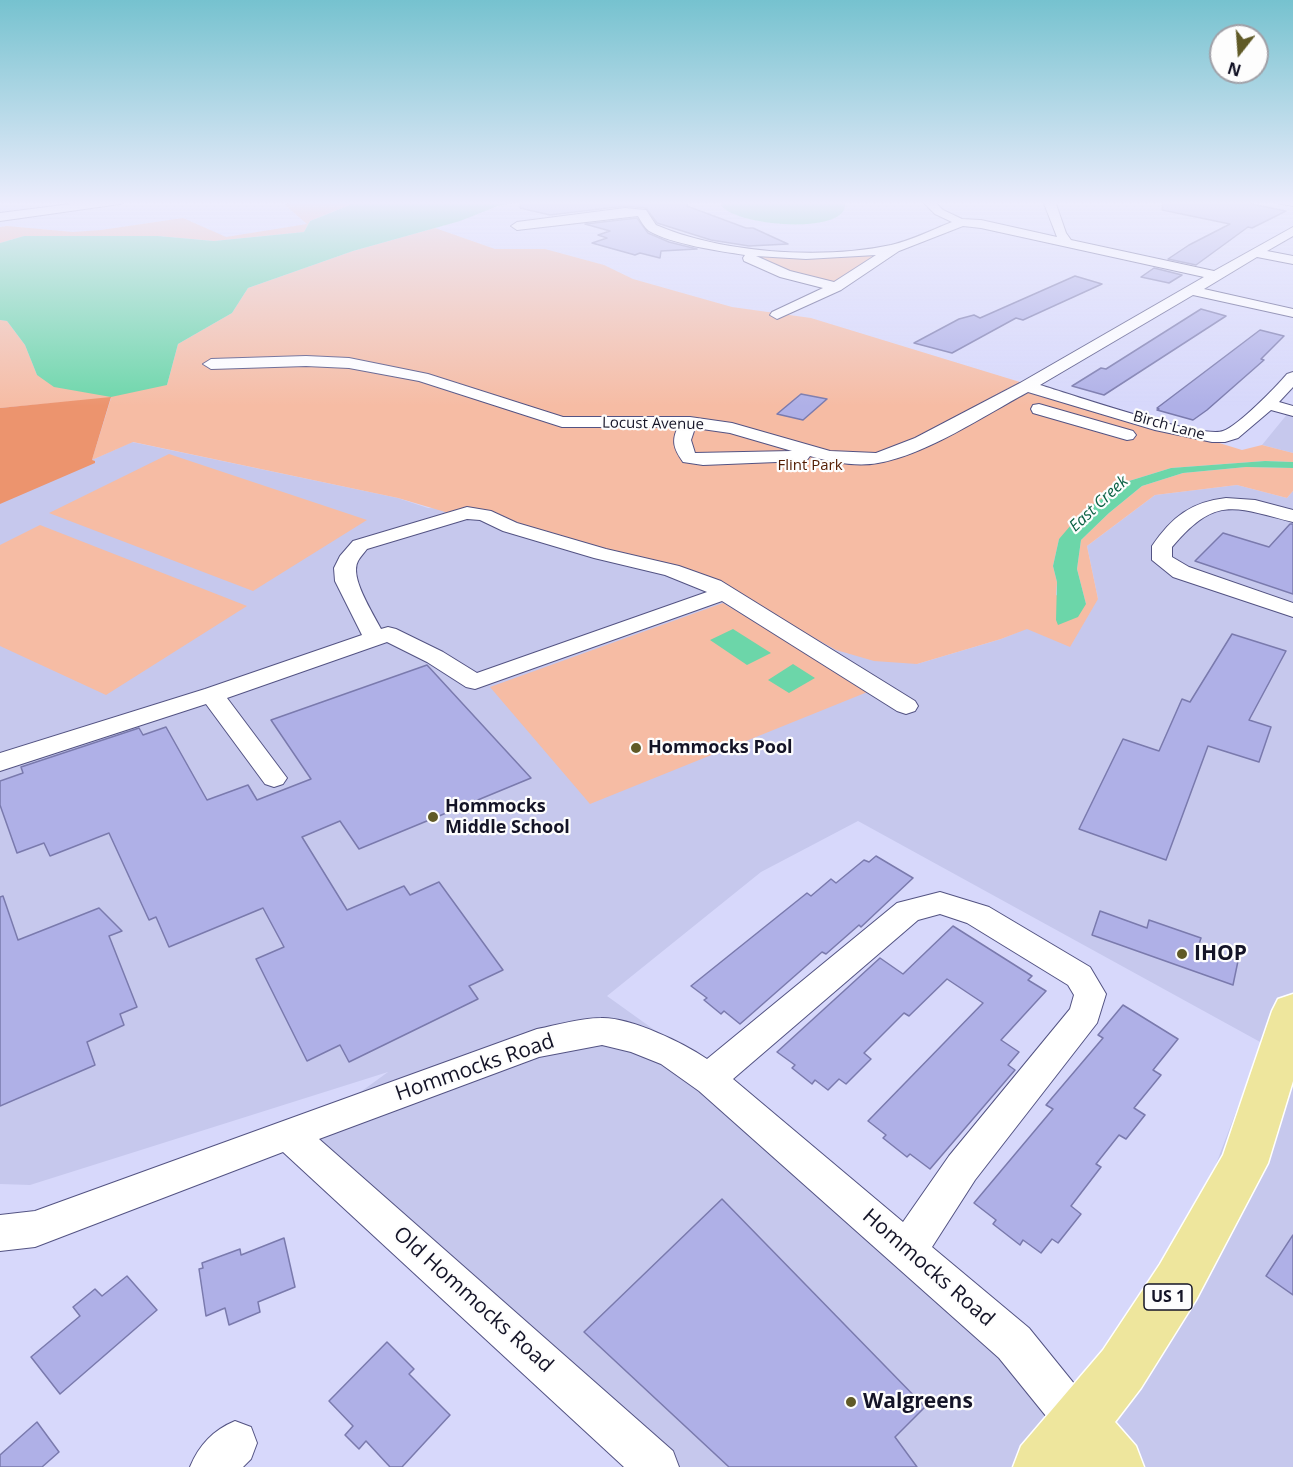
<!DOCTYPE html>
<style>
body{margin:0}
#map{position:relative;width:1293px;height:1467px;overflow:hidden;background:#d7d8fb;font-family:"Open Sans",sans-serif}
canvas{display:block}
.north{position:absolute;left:1209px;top:24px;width:60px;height:60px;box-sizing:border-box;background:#fdfdfd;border:2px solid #a0a0a7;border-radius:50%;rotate:197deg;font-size:16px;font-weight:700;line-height:24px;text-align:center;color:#141427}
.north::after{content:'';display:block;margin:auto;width:21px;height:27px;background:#605a27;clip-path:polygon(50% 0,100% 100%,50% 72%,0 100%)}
</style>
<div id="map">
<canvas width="1293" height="1467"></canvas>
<div class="north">N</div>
</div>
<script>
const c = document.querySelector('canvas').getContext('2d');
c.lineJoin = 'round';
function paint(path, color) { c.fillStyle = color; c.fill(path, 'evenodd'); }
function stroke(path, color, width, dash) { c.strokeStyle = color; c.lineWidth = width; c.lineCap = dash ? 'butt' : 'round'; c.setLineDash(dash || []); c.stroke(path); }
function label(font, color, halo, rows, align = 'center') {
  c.font = font + ' "Open Sans",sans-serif'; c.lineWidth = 4.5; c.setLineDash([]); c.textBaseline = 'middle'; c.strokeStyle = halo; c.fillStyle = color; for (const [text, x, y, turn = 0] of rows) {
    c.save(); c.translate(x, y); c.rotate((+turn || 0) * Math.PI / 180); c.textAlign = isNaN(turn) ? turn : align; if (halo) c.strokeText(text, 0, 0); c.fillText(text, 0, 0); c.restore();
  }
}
paint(new Path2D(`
 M1293,407V453L1262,445Z
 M132,442L398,498L428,508L466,509L697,574L917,664L1001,639L1098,599L1087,546L1155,495L1237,485L1287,498L1293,491V1467H629L281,1150L388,1072L30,1185L0,1184V501ZM858,821L1262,1043L1196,1217L1075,1397L766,1110L607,996L761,872Z`), '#c6c8ed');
paint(new Path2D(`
 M293,201H360L310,221L304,232L214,241L158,236H24L0,243V227L7,226L73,232L101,230L183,218L226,237L307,224L285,205Z
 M435,228L495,249H545L604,265L633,279L732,307L811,318L1242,450L1262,445L1293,453V462L1265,461L1171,468L1129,481L1059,539L1053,566L1057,582L1056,595L1086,604L1077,569L1081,540L1109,513L1142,486L1183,473L1246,467L1293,468V491L1287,498L1237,485L1155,495L1087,546L1098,599L1070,647L1027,629L1001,639L917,664L874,661L836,650L725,588L500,519L452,514L398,498L133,442L92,460L111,398L0,408V320L7,321L25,345L37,375L167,385L178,344L232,313L248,288L353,251Z
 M873,255C867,263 845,281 835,283C816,288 770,263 750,256L804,258Z
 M169,454L367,520L253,591L49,513Z
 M40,525L247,606L106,695L0,646V545Z
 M723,603L870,691L590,804L490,687Z`), '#f6bca4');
paint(new Path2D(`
 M111,397L92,460L95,461V463L0,504V408Z`), '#ec946e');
paint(new Path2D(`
 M360,201H523L498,206L460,221L353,251L248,288L232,313L178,344L167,385L111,397L54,387L37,375L25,345L7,321L0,320V243L24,236H158L214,241L304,232L310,221Z
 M726,201H845C845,204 845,207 844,210C832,234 734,225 721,205Z
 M1265,461L1293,462V468L1246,467L1183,473L1142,486L1109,513L1081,540L1077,569L1086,604L1078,617L1058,625L1056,620L1057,582L1053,566L1059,539L1083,511L1129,481L1171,468Z
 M733,629L771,653L747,665L710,640Z
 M793,664L815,678L789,693L768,680Z`), '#6cd6a9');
const building = new Path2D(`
 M521,201H687V206L746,228H753L788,244L749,246L711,240L657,223L646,208L625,206L550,215L520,208Z
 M1163,201H1236L1286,211L1252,228L1248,227L1196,265L1168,259L1189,245L1230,224L1162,210Z
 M637,218L648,233L669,242L697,249L661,251L660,258L640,253L635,255L592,243L607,238L598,235L610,231L585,224Z
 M1154,268L1182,275L1169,283L1141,277Z
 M1075,276L1102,284L1023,320L1016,318L952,353L914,343L959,319L974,315L980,318Z
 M1201,309L1226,316L1104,395L1072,386L1101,368L1106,369Z
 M1260,330L1284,336L1261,359L1264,360L1207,410L1193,420L1157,410L1159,409L1157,408Z
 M801,394L827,399L803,420L777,414Z
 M1290,524H1293V594L1195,561L1223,533L1269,547Z
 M1232,634L1286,651L1249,720L1271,727L1259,762L1208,746L1166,860L1079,829L1123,739L1159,751L1182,699L1190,702Z
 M427,665L531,778L359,849L340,821L302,837L347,910L404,886L410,895L439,882L503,970L469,986L478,999L349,1062L340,1045L307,1061L256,959L284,947L263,908L169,947L156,917L149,920L109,833L50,856L44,843L17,853L0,805V781L23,773L21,767L139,728L143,735L166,727L207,800L248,785L257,800L311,779L271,720Z
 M876,856L913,878L861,927L859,925L826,954L822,952L740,1024L724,1011L721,1014L704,1000L707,998L691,986L807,893L811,896L831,879L836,883L864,860L869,862Z
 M3,896L18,940L99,908L122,931L109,936L137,1007L120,1014L124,1025L87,1042L95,1065L0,1106V897Z
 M1100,911L1147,928L1149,920L1201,938L1198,947L1238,961L1233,985L1092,935Z
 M953,926L1032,976L1028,980L1046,991L1001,1040L1019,1052L1008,1065L1015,1070L930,1169L910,1154L907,1157L883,1138L886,1135L868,1121L983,1003L947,979L909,1016L904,1013L864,1053L871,1059L846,1084L839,1079L828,1090L815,1080L812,1084L792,1068L795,1065L777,1052L880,958L903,974Z
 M1123,1005L1178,1039L1153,1070L1161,1075L1134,1108L1145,1115L1126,1139L1119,1135L1096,1164L1101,1167L1071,1206L1081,1214L1058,1243L1052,1239L1041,1253L1023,1240L1020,1245L993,1224L996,1220L974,1203L1053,1109L1046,1105L1103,1038L1098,1035Z
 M722,1199L925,1407L895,1437L917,1467H729L584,1332Z
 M1293,1235V1295L1266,1276Z
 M284,1238L295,1287L258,1302L260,1312L229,1325L225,1308L206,1316L199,1269L203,1268L202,1263L240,1249L241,1255Z
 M127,1276L157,1310L60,1394L31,1357L80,1316L73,1307L95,1289L102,1296Z
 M387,1342L414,1369L409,1374L450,1415L402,1467H390L366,1441L359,1449L345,1435L353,1426L329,1401Z
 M37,1422L59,1452L42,1467H0V1455Z`);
paint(building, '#afb0e7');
stroke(building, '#7a7aad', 1.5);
const minor = new Path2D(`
 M94,201H126L120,204L0,221V213Z
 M922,201H934L943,210L962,219L981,220L1057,237L1043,201H1055L1066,233L1071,240L1214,271L1293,227V236L1267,251L1293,256V264L1257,257L1204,289L1293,309V317L1193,295L1040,385C1070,394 1200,439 1223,431C1238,426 1276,387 1287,374L1293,372V387L1279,402L1293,406V416L1271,410L1238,438L1225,442H1212L1155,430L1028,392C985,415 926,455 878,463C857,467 830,462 810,456L807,460L801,461L703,465L683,462C674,449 671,441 678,427H562L419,381L349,368L306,366L211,369L203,364L211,359L306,356L349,358L428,374L563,417H690L732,423L830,451L876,453L915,438L1020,383L1204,277L981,228L963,226L899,251L841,290L777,319L770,315L772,312L823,288L780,277L744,261L743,258L745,255C719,251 671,244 649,231C644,227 641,221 638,216L517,230L511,226L517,222L625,208L646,210L656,225C721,253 821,260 891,245C912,240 932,230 952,222L935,214ZM876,255L834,282L790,271L756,256L806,259ZM695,428L730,433L792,451L695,453L691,440Z
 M1275,201H1293V206L1277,203Z
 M1039,404L1133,431L1136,435L1133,439L1127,440L1033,413L1031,409L1033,405Z
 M1226,498L1255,500L1293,510V522C1234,507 1216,495 1172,547V557L1189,567L1293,603V617L1173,577L1152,560V546C1172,517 1191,502 1226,498Z
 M467,507L491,511L517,523L606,549L679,566L721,581L915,701L918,706L915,711L906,714L897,711L722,601L475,689L466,687L427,662L387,642L227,698L287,778L283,784L274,787L265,784L206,704L0,771V753L205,689L362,635L335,581L334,568L340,556L353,541ZM467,519L480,520L503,531L594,558L665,575L707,592L477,673L443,652L396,629L388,627L381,629C373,613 349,577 358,561C360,557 364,553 367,549Z
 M940,892L989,907L1090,967L1106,994L1097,1023L975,1180L932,1247L1029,1328L1093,1407L1100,1422L1093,1437L1078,1444L1063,1437L999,1358L699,1091L661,1064L631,1052L602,1045L539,1057L319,1139L673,1451L679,1467H624L283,1152L35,1247L0,1251V1215L35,1211L537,1029C558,1025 580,1018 601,1018C630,1017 684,1043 707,1059L897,903ZM940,914L967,923L1068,985L1074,995L1070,1009L949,1156L903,1222L733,1079L918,920Z
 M235,1421L251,1427L257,1443L251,1459L243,1467H190C199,1445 213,1430 235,1421Z`);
const major = new Path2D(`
 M1293,994V1081L1268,1163L1196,1300L1141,1388L1115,1422L1136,1446L1144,1467H1013L1021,1446L1103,1350L1160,1264L1223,1155L1272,1011L1278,999Z`);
stroke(minor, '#535383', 2);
stroke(major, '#fff', 3);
paint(minor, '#fff');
paint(major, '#eee69d');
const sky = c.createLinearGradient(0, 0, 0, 406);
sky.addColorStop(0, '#76c2cf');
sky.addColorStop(0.5, '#ededfd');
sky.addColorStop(1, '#ededfd00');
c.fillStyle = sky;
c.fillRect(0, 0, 1293, 406);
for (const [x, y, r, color] of [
 [636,748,6,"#605a27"],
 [433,817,6,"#605a27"],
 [1182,954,6,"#605a27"],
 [851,1402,6,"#605a27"]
]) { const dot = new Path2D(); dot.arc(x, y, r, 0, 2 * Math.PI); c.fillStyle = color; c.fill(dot); stroke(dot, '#fdfdfd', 2); }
label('15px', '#141427', '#fdfdfd', [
 ["Locust Avenue",653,424,1],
 ["Birch Lane",1169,426,15]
]);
label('15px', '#521b00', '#fdfdfd', [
 ["Flint Park",810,466]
]);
label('italic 16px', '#0b6144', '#fdfdfd', [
 ["East Creek",1099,504,-43]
]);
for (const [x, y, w] of [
 [1168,1297,48]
]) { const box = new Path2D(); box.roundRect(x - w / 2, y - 13, w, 26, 4.5); c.fillStyle = '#fdfdfd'; c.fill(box); stroke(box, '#141427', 1.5); }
label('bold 16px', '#141427', null, [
 ["US 1",1168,1297]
]);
label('bold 18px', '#141427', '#fdfdfd', [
 ["Hommocks Pool",648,748],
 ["Hommocks",445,807],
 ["Middle School",445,828]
], 'left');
label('bold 21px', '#141427', '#fdfdfd', [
 ["IHOP",1194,954],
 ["Walgreens",863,1402]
], 'left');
label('21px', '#141427', '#fdfdfd', [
 ["Hommocks Road",475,1068,-19],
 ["Hommocks Road",928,1268,41],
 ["Old Hommocks Road",473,1300,42]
]);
</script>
